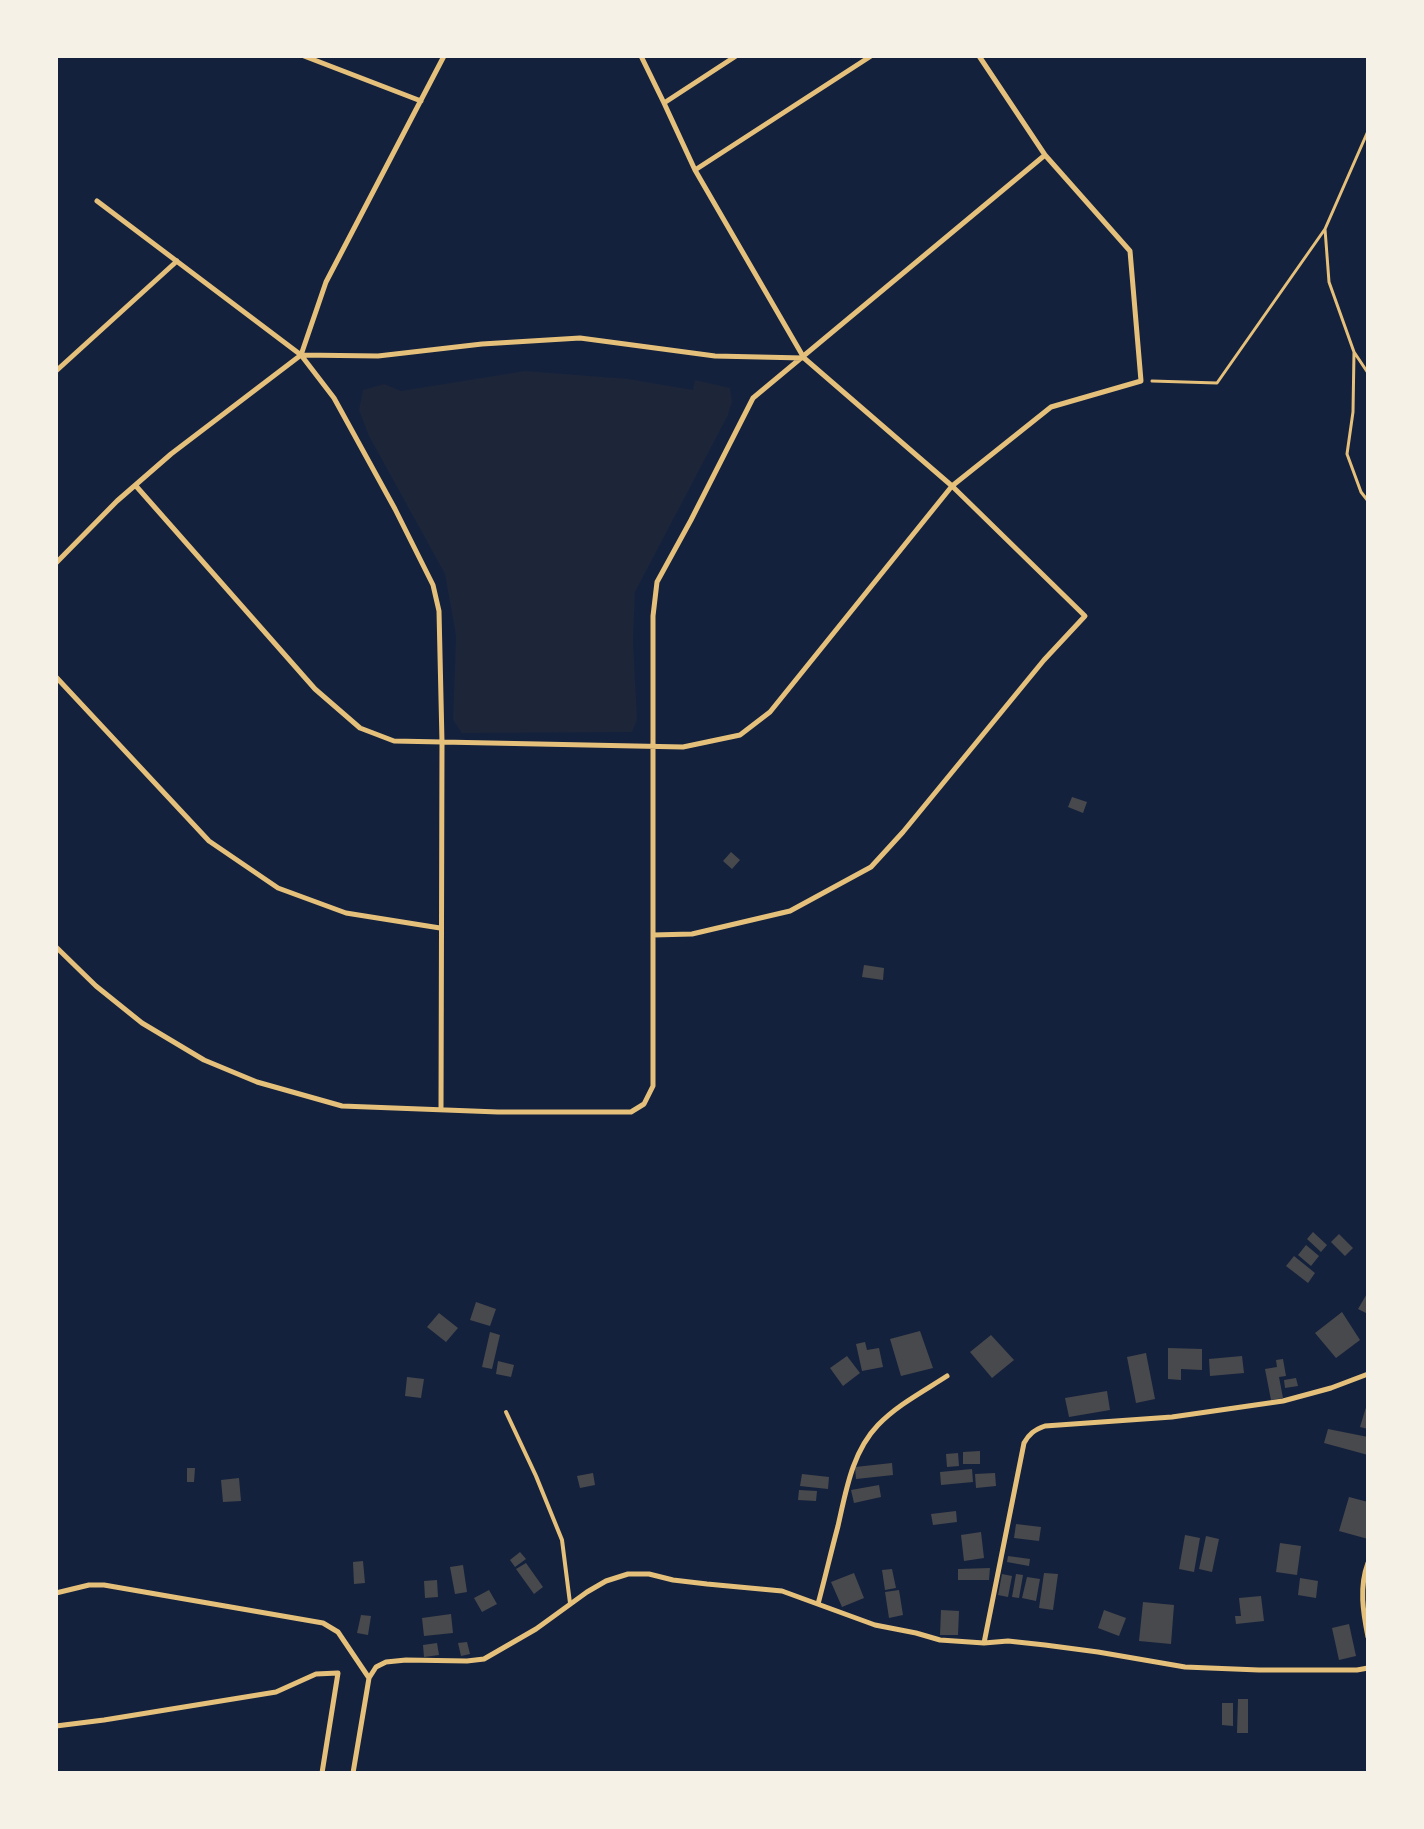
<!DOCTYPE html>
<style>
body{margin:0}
#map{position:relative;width:1424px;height:1829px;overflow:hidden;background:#14213d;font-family:"IBM Plex Sans",sans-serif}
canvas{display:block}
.frame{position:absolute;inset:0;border:58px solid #f6f1e7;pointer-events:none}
</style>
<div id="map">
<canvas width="1424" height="1829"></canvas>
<div class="frame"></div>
</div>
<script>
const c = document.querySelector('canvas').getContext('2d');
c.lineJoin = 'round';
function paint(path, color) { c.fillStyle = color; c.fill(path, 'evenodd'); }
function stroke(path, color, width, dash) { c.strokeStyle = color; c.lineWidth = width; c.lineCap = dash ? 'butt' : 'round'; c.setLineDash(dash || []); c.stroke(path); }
paint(new Path2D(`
 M525,371L628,379L693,390L695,380L730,388L732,402L728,415L635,592L633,640L637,720L632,732L462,733L453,720L456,636L445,574L369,436L359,410L363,390L384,384L401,391Z`), '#1d2539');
paint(new Path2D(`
 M1072,797L1087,802L1083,813L1068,807Z
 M731,852L740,860L732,869L723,861Z
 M864,965L884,968L883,980L862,977Z
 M1313,1232L1327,1245L1321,1252L1307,1239Z
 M1339,1234L1353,1248L1345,1256L1331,1242Z
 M1306,1245L1319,1256L1311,1266L1298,1255Z
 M1294,1256L1315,1273L1308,1283L1286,1266Z
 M1368,1292V1314L1358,1309Z
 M476,1302L496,1309L490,1326L470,1320Z
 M1342,1312L1360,1340L1336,1358L1315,1333Z
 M439,1313L458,1328L446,1342L427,1327Z
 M920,1331L933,1368L901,1376L890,1339Z
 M490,1332L500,1335L492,1369L482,1367Z
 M991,1335L1014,1360L992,1378L970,1352Z
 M865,1342L867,1350L879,1348L883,1367L862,1371L856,1344Z
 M1168,1348L1202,1349V1370L1181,1369V1380L1168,1379Z
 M1146,1353L1155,1399L1136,1403L1127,1357Z
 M847,1356L860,1373L843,1386L830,1368Z
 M1242,1356L1244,1373L1210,1376L1209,1359Z
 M1283,1359L1286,1376L1279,1377L1283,1398L1271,1400L1265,1369L1277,1367L1276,1360Z
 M498,1361L514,1365L511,1377L496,1374Z
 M407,1377L424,1379L421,1398L405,1396Z
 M1296,1378L1298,1386L1285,1388L1284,1380Z
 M1107,1391L1110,1410L1069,1417L1065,1398Z
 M1367,1404H1368V1429L1360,1427Z
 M1328,1429L1368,1437V1455L1324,1443Z
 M980,1451V1464H963V1452Z
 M958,1453L959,1466L947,1467L946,1454Z
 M892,1463L893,1475L856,1479L855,1467Z
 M187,1468H195L194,1482H187Z
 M972,1469L973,1482L941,1485L940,1472Z
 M593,1473L595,1485L580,1488L577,1476Z
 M995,1473L996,1486L976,1488L975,1474Z
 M802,1474L829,1477L828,1489L800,1486Z
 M239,1478L241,1501L223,1502L221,1480Z
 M879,1485L881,1497L854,1503L851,1490Z
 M799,1490L817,1491L816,1501L798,1500Z
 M1349,1497L1368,1502V1539L1339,1531Z
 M956,1511L957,1522L933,1525L931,1514Z
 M1016,1524L1041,1527L1039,1541L1014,1538Z
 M981,1532L984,1558L964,1561L961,1535Z
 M1185,1535L1200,1538L1194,1572L1179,1569Z
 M1206,1536L1219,1539L1212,1572L1199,1569Z
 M1280,1543L1301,1546L1297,1575L1276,1572Z
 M520,1552L526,1559L515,1567L510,1560Z
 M1008,1556L1030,1559L1029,1566L1007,1562Z
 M363,1561L365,1583L354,1584L353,1562Z
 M526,1563L543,1587L534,1594L516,1569Z
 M463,1565L467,1592L455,1594L450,1567Z
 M990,1568L989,1580H958V1569Z
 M892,1569L896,1588L885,1590L882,1570Z
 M854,1573L864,1598L842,1607L831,1582Z
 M1044,1573L1058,1574L1053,1610L1039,1608Z
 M1002,1574L1012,1576L1008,1597L998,1595Z
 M1016,1574L1023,1575L1019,1598L1012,1597Z
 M1027,1577L1040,1579L1036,1601L1022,1598Z
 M1300,1578L1318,1581L1316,1598L1298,1595Z
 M437,1580L438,1597L425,1598L424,1581Z
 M489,1590L497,1604L482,1612L474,1598Z
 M899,1590L903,1615L889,1618L885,1592Z
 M1261,1596L1264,1621L1236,1624L1235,1616H1241L1239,1598Z
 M1143,1602L1174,1605L1171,1644L1139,1641Z
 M941,1610L959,1611L958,1635H940Z
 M1104,1610L1126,1618L1119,1636L1098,1628Z
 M451,1614L453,1633L424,1636L422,1618Z
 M361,1615L371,1616L368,1635L357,1633Z
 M1349,1624L1356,1656L1339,1660L1332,1628Z
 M467,1642L470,1654L461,1656L458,1643Z
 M437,1643L439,1655L424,1657L423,1645Z
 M1238,1699H1248V1733H1237Z
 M1222,1703H1233V1726L1222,1725Z`), '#48494c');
stroke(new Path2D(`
 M1368,131L1325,229L1329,282L1354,352L1353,412L1347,454L1361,492L1368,501
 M1354,352L1368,373
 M1152,381L1217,383L1325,229`), '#e5c07b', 3);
stroke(new Path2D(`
 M506,1412L536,1476L562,1540L570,1603`), '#e5c07b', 4);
stroke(new Path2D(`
 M304,56L421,101
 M641,56L664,103
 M736,56L664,103L695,170L804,358L952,486L1051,407L1141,381L1130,251L1045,155L979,56
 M695,170L871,56
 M97,201L301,355L334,398L395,509L433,585L439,611L442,742L441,1109
 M301,355L378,356L482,344L580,338L715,356L803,358
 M56,371L177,261
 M136,486L315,689L360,728L394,741L683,747L740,735L770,712L952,486L1085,616L1044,660L903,832L871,867L790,911L692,934L653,935
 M56,563L117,501L171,454L301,355L326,282L444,56
 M56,677L209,841L278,888L346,913L440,928
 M56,947L96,986L142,1023L204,1060L257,1082L342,1106L498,1112H631L644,1104L653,1086V616L657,582L691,520L753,398L1045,155
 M1368,1563C1359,1587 1363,1612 1368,1637
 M56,1593L89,1585H104L323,1623L338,1632L369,1678
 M818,1604C825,1578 831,1552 838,1526C846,1491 852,1452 878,1425C897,1405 924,1391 947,1376
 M984,1643L1024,1443C1029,1434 1034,1430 1045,1426L1172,1417L1283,1401L1331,1388L1368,1374
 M56,1726L104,1720L276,1692L316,1674L338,1673L322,1773
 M353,1773L366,1696L369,1678L376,1667L386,1662L406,1660L467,1661L484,1659L536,1629L587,1592L606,1581L628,1574H649L673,1580L707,1584L782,1591L875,1625L916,1633L940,1640L984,1643L1008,1641L1045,1645L1098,1652L1185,1667L1259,1670H1357L1368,1668`), '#e5c07b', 5);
</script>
